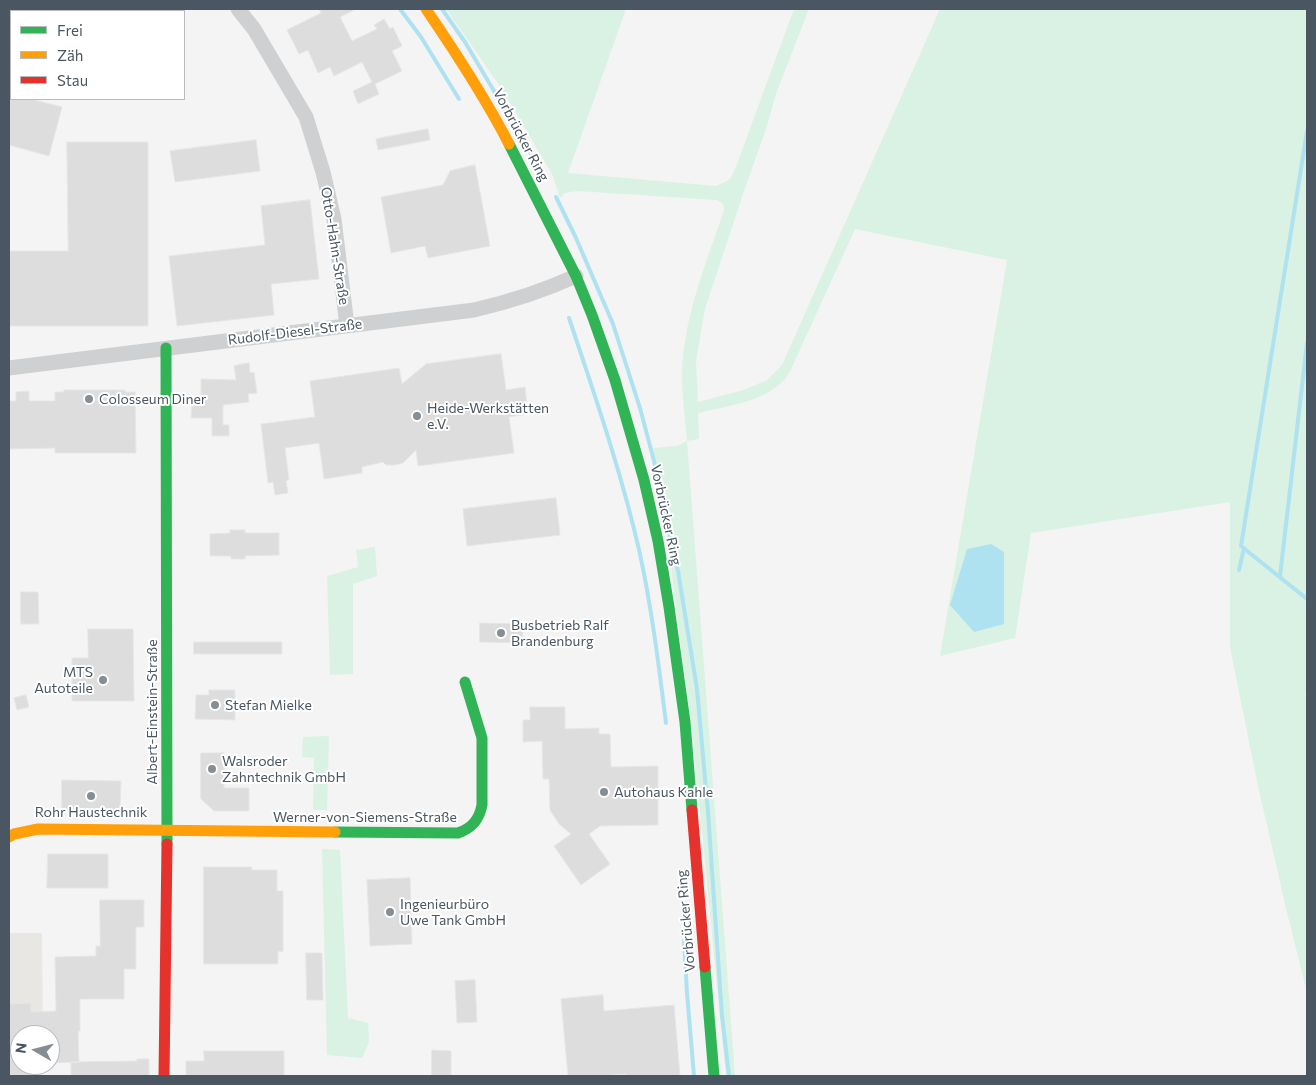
<!DOCTYPE html>
<meta charset="utf-8">
<style>
body{margin:0}
#map{position:relative;width:1316px;height:1085px;overflow:hidden;background:#f4f4f4;font-family:Commissioner,sans-serif}
canvas{display:block}
.frame{position:absolute;inset:0;border:10px solid #4a5661;pointer-events:none}
.legend{position:absolute;left:10px;top:10px;width:175px;height:90px;box-sizing:border-box;background:#fff;border:1px solid #b7bbc0;margin:0;padding:6px 9px;list-style:none;font-size:15px;color:#4a5661}
.legend li{display:flex;align-items:center;gap:10px;height:25px}
.legend b{width:25px;border:1px solid #b7bbc0}
.north{position:absolute;left:10px;top:1025px;width:50px;height:50px;box-sizing:border-box;background:#fff;border:1px solid #b7bbc0;border-radius:50%;rotate:278deg;font-size:14px;font-weight:700;line-height:20px;text-align:center;color:#4a5661}
.north::after{content:'';display:block;margin:auto;width:18px;height:22px;background:#868d94;clip-path:polygon(50% 0,100% 100%,50% 72%,0 100%)}
</style>
<div id="map">
<canvas width="1316" height="1085"></canvas>
<div class="frame"></div>
<ul class="legend">
<li><b style="height:6px;background:#30b455"></b>Frei</li>
<li><b style="height:6px;background:#ff9f0a"></b>Zäh</li>
<li><b style="height:6px;background:#e5322d"></b>Stau</li>
</ul>
<div class="north">N</div>
</div>
<script>
const c = document.querySelector('canvas').getContext('2d');
c.lineJoin = 'round';
function paint(path, color) { c.fillStyle = color; c.fill(path, 'evenodd'); }
function stroke(path, color, width, dash) { c.strokeStyle = color; c.lineWidth = width; c.lineCap = dash ? 'butt' : 'round'; c.setLineDash(dash || []); c.stroke(path); }
function label(font, color, halo, rows, align = 'center') {
  c.font = font + ' Commissioner,sans-serif'; c.lineWidth = 4; c.setLineDash([]); c.textBaseline = 'middle'; c.strokeStyle = halo; c.fillStyle = color; for (const [text, x, y, turn = 0] of rows) {
    c.save(); c.translate(x, y); c.rotate((+turn || 0) * Math.PI / 180); c.textAlign = isNaN(turn) ? turn : align; if (halo) c.strokeText(text, 0, 0); c.fillText(text, 0, 0); c.restore();
  }
}
paint(new Path2D(`
 M9,933H42L43,1035H20V1065H43V1076H9Z`), '#e8e7e3');
paint(new Path2D(`
 M446,9H626L568,173L716,186L729,180L734,172L794,9H809L777,91L765,132L745,188L705,309L696,361L698,402L744,390L767,380L782,365L940,9H1307V689L1305,695L1307,701V993L1286,908L1258,786L1230,647V502L1031,533L1015,638L940,656L1007,260L855,229L792,367C789,373 786,379 781,383C759,403 726,406 698,413L699,439L687,441L735,1076H726L691,720L660,484L653,448L677,446L687,441C685,414 680,383 683,357C688,306 708,258 724,210L723,204L717,200L577,191L565,193L560,198L553,176L502,89Z
 M375,547L377,576L353,584V674L330,675L327,576L358,567L356,550Z
 M329,736L327,810H313L314,758L302,757L303,737Z
 M322,849L340,850L348,1018L368,1023L369,1042L362,1058L327,1055Z`), '#d9f2e3');
paint(new Path2D(`
 M991,544L1004,552V624L974,632L950,605L967,549Z`), '#aee2f0');
stroke(new Path2D(`
 M400,9L421,37L459,99
 M442,9L465,42L539,167
 M1307,131L1241,546L1307,599
 M556,197L576,238L613,324L640,408L654,461L678,571L697,689L708,812L722,1016L729,1076
 M569,318C595,396 622,474 640,554C652,610 659,667 666,723
 M1239,570L1244,548
 M1280,576L1307,343
 M684,941L687,993L694,1076`), '#aee2f0', 4);
const building = new Path2D(`
 M319,9H356L340,17L352,41L377,29L374,25L384,19L390,29L393,27L402,46L392,51L402,71L375,84L379,94L358,104L353,91L372,82L362,62L334,76L330,67L318,73L308,50L299,54L287,30L321,13Z
 M9,99H31L62,107L49,156L9,145Z
 M428,129L430,140L378,150L376,139Z
 M256,140L260,171L175,182L170,151Z
 M67,142H148V326H9V251H68Z
 M475,165L490,246L428,258L425,246L391,253L381,197L443,185L450,171Z
 M310,200L319,279L271,284L274,315L177,326L169,256L265,245L261,206Z
 M501,354L506,390L525,387L528,414L509,417L514,453L418,466L416,450L403,463L395,465H386L383,462L362,467V473L324,479L319,443L285,448L289,480L286,481L288,493L275,495L273,482L268,483L261,424L315,417L310,381L399,368L402,384L426,364Z
 M249,363L250,373L254,372L257,393L248,394L249,402L223,405V425H229V436H212V418H191L192,401H201V379L236,380L234,366Z
 M64,390H125V392H135L136,453H55V448L9,449V401H16V392L29,391V401H55V392H64Z
 M556,498L560,535L467,546L463,509Z
 M230,530H245V533H279V555L245,556V559H231V556H210V534L230,533Z
 M21,592H38L39,624H21Z
 M480,623L523,624L522,643L480,642Z
 M88,629H133L134,701H72V658H88Z
 M194,642H282V654H194Z
 M209,690H235V720L195,719L196,695H209Z
 M26,695L29,707L17,710L14,698Z
 M530,707H565V729L599,728V734H610L611,767L658,766V825L600,826L589,834L610,864L581,885L554,846L571,834L559,824L550,810L549,779H543L542,741L523,742V720H530Z
 M201,753H224V788H249V811H214L201,799Z
 M62,780L121,781L120,811H62Z
 M48,854H108V888H47Z
 M204,867H252L251,870H277V891H283V952L278,951V964H204Z
 M410,878L412,944L370,946L367,880Z
 M100,900H144V927H136V969H124V999H80V1031H78L79,1062L50,1063V1035H20V1065H31L32,1076H9V1004L31,1003V1012L56,1011L55,957L96,956V946H100Z
 M306,953H322L323,1000H307Z
 M475,980L477,1022L457,1023L455,981Z
 M603,995L604,1011L674,1005L680,1076H626V1074L597,1076H568L561,999Z
 M432,1050L451,1051V1076H432Z
 M204,1051H284V1076H186V1061H204Z
 M137,1059H149V1076H71V1062L137,1061Z`);
paint(building, '#ddddde');
stroke(building, '#e5e6e7', 1);
stroke(new Path2D(`
 M238,9L254,29L306,117L323,172L334,219L347,326
 M9,368L474,310C509,302 543,291 576,276`), '#ced0d2', 15);
stroke(new Path2D(`
 M509,144L576,276L592,315L615,380L644,480L658,541L669,607L685,722L692,810
 M166,348L167,844
 M335,832L458,833C472,828 479,820 482,805V738L465,682
 M705,967L714,1076`), '#30b455', 11);
stroke(new Path2D(`
 M426,9C456,53 485,97 509,144
 M9,837L14,834L38,829L335,832`), '#ff9f0a', 11);
stroke(new Path2D(`
 M692,810L705,967
 M164,1076L167,844`), '#e5322d', 11);
for (const [x, y, r, color] of [
 [89,399,5,"#868d94"],
 [417,416,5,"#868d94"],
 [501,633,5,"#868d94"],
 [103,680,5,"#868d94"],
 [215,705,5,"#868d94"],
 [212,769,5,"#868d94"],
 [604,792,5,"#868d94"],
 [91,796,5,"#868d94"],
 [390,912,5,"#868d94"]
]) { const dot = new Path2D(); dot.arc(x, y, r, 0, 2 * Math.PI); c.fillStyle = color; c.fill(dot); stroke(dot, '#fff', 2); }
label('14px', '#4a5661', '#fff', [
 ["Vorbrücker Ring",521,135,62],
 ["Otto-Hahn-Straße",335,246,81],
 ["Rudolf-Diesel-Straße",295,332,-7],
 ["Vorbrücker Ring",666,515,78],
 ["Albert-Einstein-Straße",152,712,-90],
 ["Werner-von-Siemens-Straße",365,817],
 ["Vorbrücker Ring",686,921,-95]
]);
label('14px', '#4a5661', '#fff', [
 ["Colosseum Diner",99,399],
 ["Heide-Werkstätten",427,408],
 ["e.V.",427,424],
 ["Busbetrieb Ralf",511,625],
 ["Brandenburg",511,641],
 ["MTS",93,672,"right"],
 ["Autoteile",93,688,"right"],
 ["Stefan Mielke",225,705],
 ["Walsroder",222,761],
 ["Zahntechnik GmbH",222,777],
 ["Autohaus Kahle",614,792],
 ["Rohr Haustechnik",91,812,"center"],
 ["Ingenieurbüro",400,904],
 ["Uwe Tank GmbH",400,920]
], 'left');
</script>
